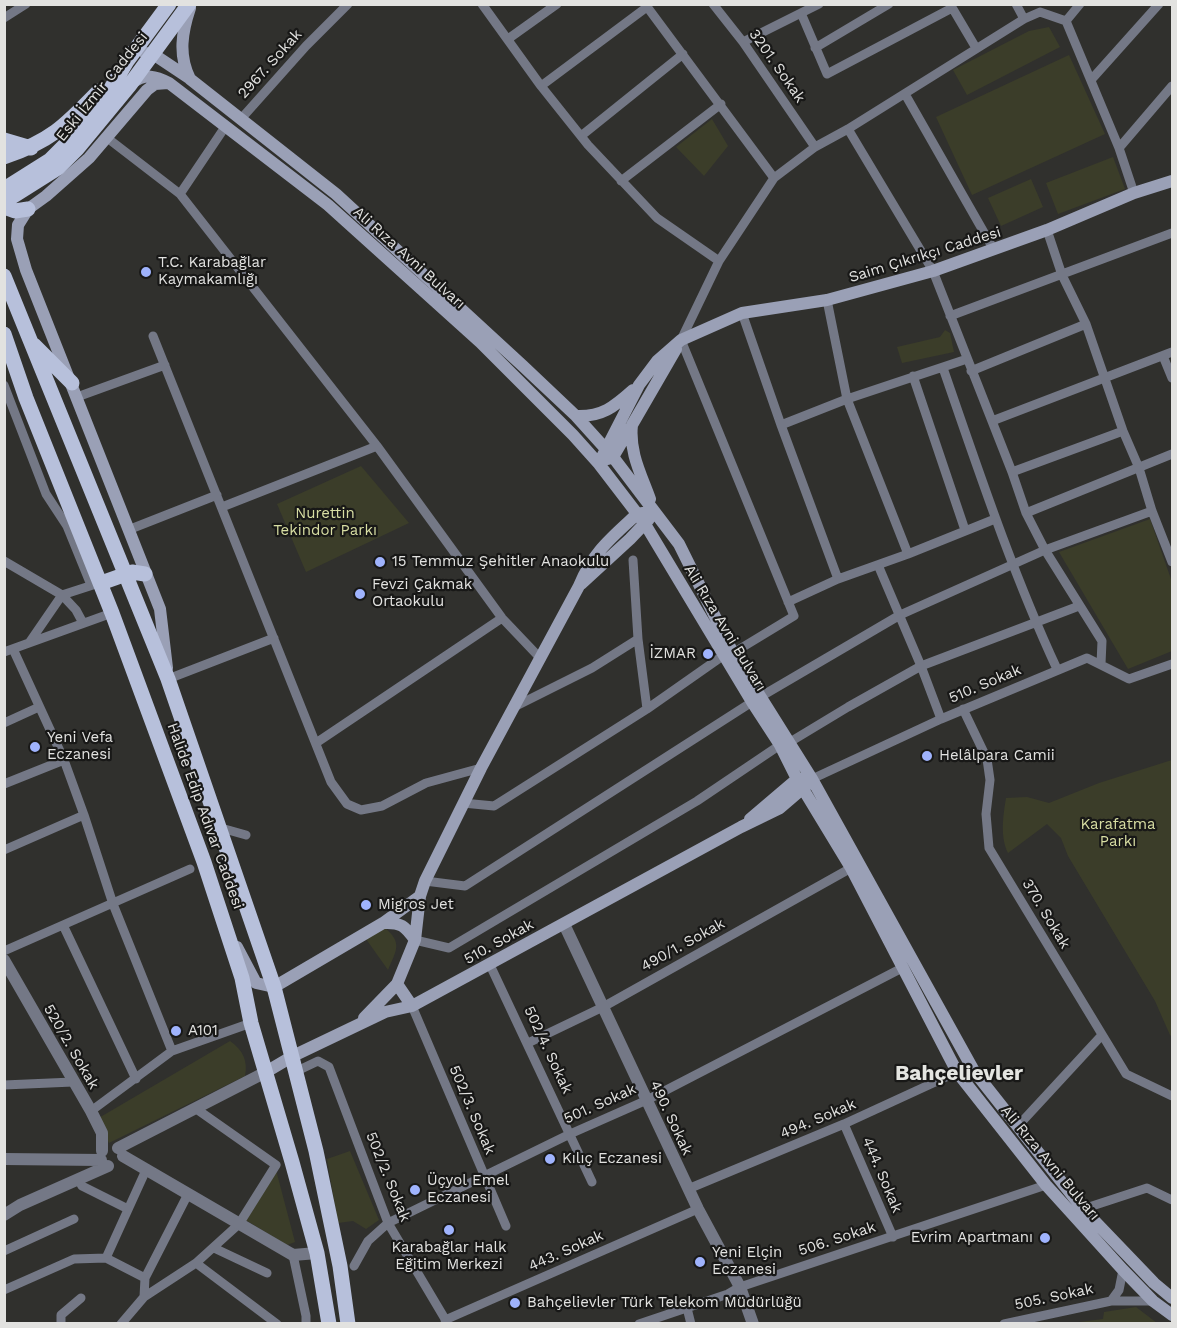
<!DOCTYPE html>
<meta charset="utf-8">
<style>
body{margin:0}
#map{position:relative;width:1177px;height:1328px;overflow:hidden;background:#30302d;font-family:"Work Sans",sans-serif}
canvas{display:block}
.frame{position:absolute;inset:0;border:6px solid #e2e2e0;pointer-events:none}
</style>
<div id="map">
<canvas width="1177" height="1328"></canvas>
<div class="frame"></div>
</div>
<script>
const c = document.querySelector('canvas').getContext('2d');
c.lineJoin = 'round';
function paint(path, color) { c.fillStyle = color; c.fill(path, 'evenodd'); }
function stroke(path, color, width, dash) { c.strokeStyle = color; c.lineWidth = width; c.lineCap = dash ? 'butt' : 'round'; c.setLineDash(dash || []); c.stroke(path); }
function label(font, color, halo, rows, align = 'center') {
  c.font = font + ' "Work Sans",sans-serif'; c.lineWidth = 4.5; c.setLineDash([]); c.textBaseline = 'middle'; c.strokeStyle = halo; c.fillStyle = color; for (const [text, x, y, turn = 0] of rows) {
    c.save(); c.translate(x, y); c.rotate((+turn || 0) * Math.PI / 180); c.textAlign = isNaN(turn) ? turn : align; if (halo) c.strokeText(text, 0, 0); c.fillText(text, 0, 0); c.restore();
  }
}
paint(new Path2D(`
 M1049,27L1060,47L967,95L953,70L1029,31Z
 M1069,55L1105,134L972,195L936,117Z
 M712,119L728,146L704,176L676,147Z
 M1113,157L1125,189L1058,214L1046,183Z
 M1031,179L1043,207L1001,226L988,198Z
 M945,330L950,333L954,352L902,363L897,347L940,337Z
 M361,466L409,523L306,572L277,504Z
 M1150,519L1172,582V651L1128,669L1059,552Z
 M1172,760V1037L1170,1035L1155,1001L1068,856L1061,838L1047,824L1008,853C1000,837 1003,816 1006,798L1027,797L1049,803L1099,783Z
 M385,928C403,943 396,951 388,970L366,939Z
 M230,1041C243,1050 248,1061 245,1076L109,1143L97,1119Z
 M350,1151L379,1220L366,1229L353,1221L338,1223L327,1159Z
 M276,1170L295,1242L287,1245L244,1219Z
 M1136,1307L1157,1323H1072L1103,1319L1104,1312Z`), '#3b3d29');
stroke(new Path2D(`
 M482,4L541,86L588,145L657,218L719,261
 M645,4L774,178
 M713,4L743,42L815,147
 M950,4L976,48
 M1016,4L1024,19
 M801,13L827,74L952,8
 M4,18L26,4
 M1066,21L1080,4
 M508,39L557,4
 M743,42L819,4
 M815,48L889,4
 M1091,80L1159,4
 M541,86L647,7
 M905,94L994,250
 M240,120L306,46L348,4
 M848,129L933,271L1012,472L1026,513L1045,550L1102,641L1101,664
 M581,136L683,54
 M106,137L180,194L377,446L502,618L541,659
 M1119,148L1172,86
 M621,181L721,104
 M180,194L225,127
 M1047,230L1062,275L1086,324L1123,431L1139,468L1152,511L1172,562
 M827,300L847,399L908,554
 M742,313L781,425L838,579
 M950,316L1172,233
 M153,336L331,782L347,804L361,810L382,806L426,783L481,768
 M1163,356L1172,378
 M943,368C978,469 1012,572 1057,669
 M971,371L1086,324
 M913,376L965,530
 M4,385L46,494L67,526L91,585
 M77,397L165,365
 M992,421L1172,352
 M781,425L847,399L967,359
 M1012,472L1123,431
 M222,507L377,446
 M1026,513L1172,454
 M128,530L217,495
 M633,560L638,639L647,709
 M4,561L62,595L96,584
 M878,565L921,666L941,719
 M788,602L838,579L908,554L995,519
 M29,643L62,595L76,610L83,623
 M13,649L64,760L84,815L113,904L172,1051
 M4,652L112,613
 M733,653L794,616L681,340L719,261L774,178L815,147L848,129L1024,19L1040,12L1066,21L1119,148L1134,193
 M168,679L274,638
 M760,697L900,615L1045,550L1152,511
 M514,707L592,668L638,639
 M963,709L987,759L990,780L986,814L989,848L1126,1074L1172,1096
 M4,723L39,707
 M790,742L848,707L921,666L1079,606
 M316,743L502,618
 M812,779L941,719L1087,658L1129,679L1172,664
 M4,784L64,760
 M463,803L494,806L647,709L724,655
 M221,828L246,835
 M4,850L84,815
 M425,881L465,886L752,702
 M63,925L136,1079
 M415,940L449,948L697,801L780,745
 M4,951L190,869
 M490,965L592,1182
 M412,1006L506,1226
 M528,1043L603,1007L851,868
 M297,1071L318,1061L329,1067L388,1223L448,1324
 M4,1085L73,1082
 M91,1111L172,1051L251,1023
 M844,1124L893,1237
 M1017,1127L1102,1035
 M78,1179L82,1186L128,1209
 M688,1189L844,1124L957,1072
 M1083,1209L1147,1188L1172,1200
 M214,1248L267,1273
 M4,1251L74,1219
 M293,1255L306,1316V1324
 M106,1258L146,1170
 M196,1263L277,1324
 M354,1266L368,1241L388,1223L570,1134L647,1100L904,967
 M4,1290L74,1259L106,1258L145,1278
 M144,1297L145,1278L188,1194
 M1111,1301L1119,1290L1123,1270
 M687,1308L691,1324
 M445,1320L698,1209
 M61,1324V1315L81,1298
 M121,1324L144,1297L196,1263L239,1224L276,1165L195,1108
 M639,1324L728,1294L740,1287L1046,1185
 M1004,1324L1111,1301H1153`), '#747886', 9);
stroke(new Path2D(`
 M564,924L698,1209L740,1287L753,1324
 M4,960L91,1111L102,1133V1151
 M118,1148L266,1072
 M123,1156L293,1255L317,1253
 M4,1159L101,1160
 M4,1215L20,1205L108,1166`), '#747886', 12);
stroke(new Path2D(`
 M190,8C182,32 178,55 190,79L336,194L523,366L576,416L613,457L679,544L733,653L812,779L974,1071L1083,1209L1154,1283L1172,1298
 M145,53L153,54L189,78
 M132,83C145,73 156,76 169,83L328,205L480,342L573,435L599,464L645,524L752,702L780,745L797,779L851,868L957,1072L1046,1185L1123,1270L1153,1301L1172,1315
 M576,416C602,417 614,407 633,390
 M603,455L639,385L657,361L681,340L742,313L827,300L933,271L1047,230L1134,193L1172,181
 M608,459L613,457L630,428
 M650,499C641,474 629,452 632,425L676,349
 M581,584L630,539L649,519
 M167,668L160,609L26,270L17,239L18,225L28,209L46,196L89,158L147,90L155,84L168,83
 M750,819L797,779H805
 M383,923C401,922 405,926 415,940
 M237,947L256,983L274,987L383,923L420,896
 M397,984L412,1006
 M364,1018L397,984L415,940L420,896L425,881L481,768L579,586C593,552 611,538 637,514L643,513
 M266,1072L293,1056L385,1012L412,1006L741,827L780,808L808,784`), '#9aa0b6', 12);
stroke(new Path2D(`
 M4,140L31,148
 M4,157C51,141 65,126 99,91
 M4,189L50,160L68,142L110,90L127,61L169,4
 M4,202L58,168L77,149L129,86L189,4
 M4,207L15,211L28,209
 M4,276L168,679L274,987L316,1151L340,1266L348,1324
 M4,334L26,398L112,613L204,862L242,978L251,1023L292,1162L317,1253L329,1324
 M34,345L72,383
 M101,583L132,572L145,574`), '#b7c0db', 15);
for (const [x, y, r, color] of [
 [146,272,6,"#9fb3fd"],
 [380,562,6,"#9fb3fd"],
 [360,594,6,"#9fb3fd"],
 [708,654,6,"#9fb3fd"],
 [35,747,6,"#9fb3fd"],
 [927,756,6,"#9fb3fd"],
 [366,905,6,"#9fb3fd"],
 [176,1031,6,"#9fb3fd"],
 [550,1159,6,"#9fb3fd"],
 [415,1190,6,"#9fb3fd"],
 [449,1230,6,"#9fb3fd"],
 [1045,1238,6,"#9fb3fd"],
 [700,1262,6,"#9fb3fd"],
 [515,1303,6,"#9fb3fd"]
]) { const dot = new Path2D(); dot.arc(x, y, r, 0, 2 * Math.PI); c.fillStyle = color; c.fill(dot); stroke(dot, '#181817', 2); }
label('15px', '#e2e2e0', '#181817', [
 ["2967. Sokak",270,64,-48],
 ["3201. Sokak",777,66,55],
 ["Eski İzmir Caddesi",102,87,-51],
 ["Saim Çıkrıkçı Caddesi",925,255,-17],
 ["Ali Rıza Avni Bulvarı",409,258,42],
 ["Ali Rıza Avni Bulvarı",725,628,59],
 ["510. Sokak",985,684,-23],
 ["Halide Edip Adıvar Caddesi",205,816,70],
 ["370. Sokak",1046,914,59],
 ["510. Sokak",499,942,-29],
 ["490/1. Sokak",683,945,-29],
 ["520/2. Sokak",71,1047,60],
 ["502/4. Sokak",548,1050,65],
 ["501. Sokak",600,1104,-24],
 ["502/3. Sokak",472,1110,67],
 ["490. Sokak",671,1118,65],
 ["494. Sokak",818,1119,-23],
 ["Ali Rıza Avni Bulvarı",1050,1163,50],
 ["444. Sokak",882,1175,67],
 ["502/2. Sokak",388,1177,68],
 ["506. Sokak",837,1239,-18],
 ["443. Sokak",566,1251,-24],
 ["505. Sokak",1054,1297,-12]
]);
label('15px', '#e2e2e0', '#181817', [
 ["T.C. Karabağlar",158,263],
 ["Kaymakamlığı",158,280],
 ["15 Temmuz Şehitler Anaokulu",392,562],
 ["Fevzi Çakmak",372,585],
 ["Ortaokulu",372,602],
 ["İZMAR",696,654,"right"],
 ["Yeni Vefa",47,738],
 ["Eczanesi",47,755],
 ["Helâlpara Camii",939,756],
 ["Migros Jet",378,905],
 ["A101",188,1031],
 ["Kılıç Eczanesi",562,1159],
 ["Üçyol Emel",427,1181],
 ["Eczanesi",427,1198],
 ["Evrim Apartmanı",1033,1238,"right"],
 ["Karabağlar Halk",449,1248,"center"],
 ["Eğitim Merkezi",449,1265,"center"],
 ["Yeni Elçin",712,1253],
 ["Eczanesi",712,1270],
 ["Bahçelievler Türk Telekom Müdürlüğü",527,1303]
], 'left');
label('15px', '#d8dea3', '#181817', [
 ["Nurettin",325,514],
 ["Tekindor Parkı",325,531],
 ["Karafatma",1118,825],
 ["Parkı",1118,842]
]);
label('bold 21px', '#e4e5e1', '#181817', [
 ["Bahçelievler",959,1074]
]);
</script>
